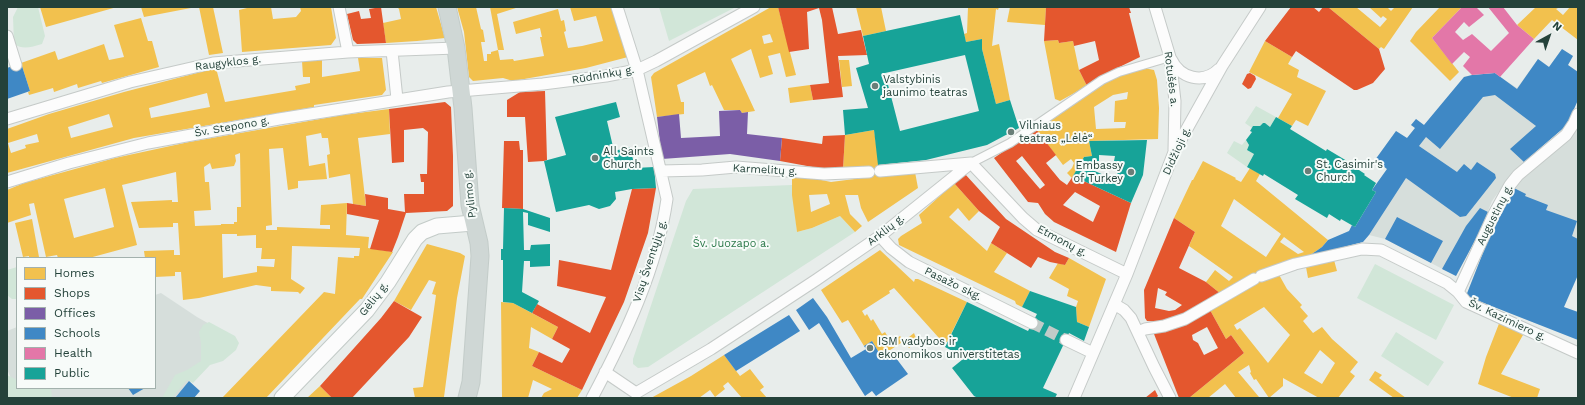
<!DOCTYPE html>
<meta charset="utf-8">
<style>
body{margin:0}
#map{position:relative;width:1585px;height:405px;overflow:hidden;background:#e8edeb;font-family:"Work Sans",sans-serif}
canvas{display:block}
.frame{position:absolute;inset:0;border:8px solid #24423a;pointer-events:none}
.legend{position:absolute;left:16px;top:257px;width:140px;height:132px;box-sizing:border-box;background:#f7fbf9;border:1px solid #a3b1ad;margin:0;padding:5px 7px;list-style:none;font-size:12px;color:#24423a}
.legend li{display:flex;align-items:center;gap:8px;height:20px}
.legend b{width:20px;border:1px solid #a3b1ad}
.north{position:absolute;left:1529px;top:16px;width:40px;height:40px;-webkit-text-stroke:3px #f7fbf9;paint-order:stroke;rotate:40deg;font-size:11px;font-weight:700;line-height:16px;text-align:center;color:#24423a}
.north::after{content:'';display:block;margin:auto;width:14px;height:18px;background:#24423a;clip-path:polygon(50% 0,100% 100%,50% 72%,0 100%)}
</style>
<div id="map">
<canvas width="1585" height="405"></canvas>
<div class="frame"></div>
<ul class="legend">
<li><b style="height:11px;background:#f2c14e"></b>Homes</li>
<li><b style="height:11px;background:#e4572e"></b>Shops</li>
<li><b style="height:11px;background:#7b5ea7"></b>Offices</li>
<li><b style="height:11px;background:#3f88c5"></b>Schools</li>
<li><b style="height:11px;background:#e377a8"></b>Health</li>
<li><b style="height:11px;background:#17a398"></b>Public</li>
</ul>
<div class="north">N</div>
</div>
<script>
const c = document.querySelector('canvas').getContext('2d');
c.lineJoin = 'round';
function paint(path, color) { c.fillStyle = color; c.fill(path, 'evenodd'); }
function stroke(path, color, width, dash) { c.strokeStyle = color; c.lineWidth = width; c.lineCap = dash ? 'butt' : 'round'; c.setLineDash(dash || []); c.stroke(path); }
function label(font, color, halo, rows, align = 'center') {
  c.font = font + ' "Work Sans",sans-serif'; c.lineWidth = 4; c.setLineDash([]); c.textBaseline = 'middle'; c.strokeStyle = halo; c.fillStyle = color; for (const [text, x, y, turn = 0] of rows) {
    c.save(); c.translate(x, y); c.rotate((+turn || 0) * Math.PI / 180); c.textAlign = isNaN(turn) ? turn : align; if (halo) c.strokeText(text, 0, 0); c.fillText(text, 0, 0); c.restore();
  }
}
paint(new Path2D(`
 M1562,49L1573,56L1568,65L1578,72L1524,162L1513,172L1492,201L1479,233L1456,276L1385,239L1369,235L1355,227L1376,192L1372,190L1387,169L1375,160L1396,131L1407,138L1415,128L1411,125L1416,119L1424,125L1464,77L1472,75L1500,77L1517,88L1538,59L1549,67Z
 M1578,128V239L1568,257L1540,325L1466,296L1499,212L1512,187L1568,139Z
 M161,293L197,317L229,335L175,398H19L7,369V331L17,327V388H155V295Z`), '#d6dedb');
paint(new Path2D(`
 M18,7H38L45,36L42,44C31,47 23,50 14,44L13,17Z
 M659,7H736L669,41Z
 M1256,106L1276,117L1270,127L1265,123H1263L1260,126H1256L1252,128L1245,123Z
 M1246,140L1249,145L1247,150L1254,154L1247,167L1227,153L1234,141L1242,145Z
 M792,185L797,232L812,228L840,216L855,232L648,367L638,368L633,364V359L686,201L693,189Z
 M1375,264L1454,305L1436,340L1357,298Z
 M17,267V299H12L7,295V270Z
 M209,322L235,336L239,343L236,350L223,361L210,365L193,383L187,380L172,398H162L175,375L187,370L201,361V343L199,332L203,325Z
 M1396,332L1444,362L1428,386L1381,356Z
 M7,375L17,380V388H51L52,398H7Z`), '#d1e6d8');
paint(new Path2D(`
 M40,7H117L46,27Z
 M141,7H190L191,8L144,17Z
 M199,7H213L223,53L209,55Z
 M251,7H271L273,19L296,17L301,11L300,7H331L336,38L331,45L242,52L239,10Z
 M397,7H436L445,38L417,41L386,43L383,23L401,19L399,9Z
 M457,7H476L481,29L483,30L485,42H481L484,61H487V54H491V52L498,50L500,60L513,59L514,61L544,56L540,37H542L540,28L516,34L513,22L558,9L561,21L564,20L566,31L564,32L568,48L582,46L603,41L596,16L574,21L570,7H612L628,57L586,68L513,81L503,78L473,81L469,77L464,32Z
 M490,7H519L497,14L504,50H498Z
 M771,7H778L796,75L786,77L780,53L768,56L773,74L760,78L751,49L731,59L755,111L742,113L740,110H724L712,85L710,86L705,72L677,85L681,102H684V114L657,117L651,77L654,73ZM770,34L773,42L764,44L762,36Z
 M856,7H881L886,31L863,36Z
 M968,7H999L998,10L996,9L992,46L999,44L1010,100L996,104L982,49V39L966,42L964,34L967,33Z
 M1010,7H1046L1045,25L1007,22Z
 M1328,7H1356L1380,27L1387,19L1383,16L1381,18L1369,7H1387L1391,11L1395,7H1413L1384,49L1381,47L1379,49Z
 M1440,7H1462L1432,38L1459,72L1450,81L1410,41L1416,32Z
 M1536,7H1560L1556,9L1563,15L1570,7H1578V40L1552,20L1534,39L1517,25Z
 M141,18L148,41H152L159,67L102,83L101,81L78,88L77,84L54,92L53,88L29,95L28,92L30,91L21,63L55,51L58,60L104,44L109,60L124,57L114,25Z
 M1058,40L1059,43L1073,41L1079,70L1087,86L1060,101L1055,99L1044,41Z
 M1265,41L1292,57L1288,64L1299,70L1297,77L1326,91L1308,126L1296,120L1292,126L1278,118L1292,94L1249,72Z
 M358,58H382L386,90L382,95L314,105V107L134,138L7,173V129L49,114L124,92L216,68L225,102L296,90L295,86L310,83V77H303L302,61L322,60V77L360,71ZM207,93L210,107L151,118L149,108ZM109,114L113,127L71,138L68,127ZM37,134L39,142L25,145L26,148L11,153L8,143Z
 M839,60H849L852,86L842,87Z
 M1144,68L1154,70L1157,80L1159,108L1158,139L1089,141L1092,156L1084,157L1072,178L1067,173L1072,168L1074,163L1071,159L1063,165L1036,129L1101,83L1117,76ZM1128,92L1127,99L1115,101L1114,122H1126L1125,128L1096,129L1094,107L1113,95Z
 M810,85L813,100L790,103L788,88Z
 M389,109L390,134L358,138L366,206L353,204L350,174L329,178L327,155L330,154L328,138H322L321,133L306,136L309,166L325,163L327,179L298,181V188L288,190L283,148L269,149L272,225L266,226V230H277V227L330,229V225H320L321,205L347,203L346,235L369,237L368,248L393,252L362,299H360L266,398H222L324,292L335,294L338,257L354,258V256H359L360,248L292,246L291,279L305,288L300,294L298,292L271,291V287L256,285L199,298L183,300L181,272H175V276L155,277V258H145L144,251L174,250V255H180L178,223H173V227L139,228L131,202L172,200V202H178L176,172L122,185L137,245L89,258H58L57,255L46,257L34,203L29,204L31,215L7,223V190L24,183L115,158L189,142L343,115ZM240,153L241,207H237V222H234V224H221V225L195,226L194,211L211,210L209,182H205L204,167L210,163L212,169L234,166L236,161L235,155ZM105,188L114,227L74,238L64,199ZM222,234H237V236L256,235V248H262L261,259H275L274,267L257,266V272L223,278Z
 M874,130L880,171L915,172L918,188L868,222L861,208L858,195H845L850,214L862,226L855,232L840,216L812,228L797,232L792,195V174L831,182L870,177L868,166L843,169L845,135ZM827,194L830,204L811,212L809,195Z
 M1203,161L1236,178L1235,179L1241,182L1250,168L1260,174L1256,181L1328,240L1322,247L1309,256L1299,258L1279,264L1257,273H1278L1287,289L1302,305L1300,307L1308,316L1303,321L1313,333L1322,327L1332,339L1358,362L1350,372L1355,376L1338,398H1319L1283,378V386L1269,398L1256,379L1254,380L1250,373L1251,372L1249,365L1238,372L1259,397L1258,398H1236L1225,384L1208,398H1189L1244,353L1231,335L1226,339L1210,310L1221,294L1206,282L1215,270L1229,281L1233,277L1189,246L1195,232L1174,218L1192,180H1193ZM1234,199L1281,234L1266,257L1221,226ZM1284,237L1304,252L1298,254L1280,242ZM1264,307L1290,335L1268,363L1240,328L1237,330L1234,325ZM1320,350L1335,363L1322,384L1304,373Z
 M954,183L979,211L969,221L958,208L949,217L987,251L991,243L1007,253L994,272L1030,291L1022,307L1016,304L1015,301L899,245L898,239L901,236L922,223L919,215Z
 M32,219L39,257L29,258V256L23,257L15,223Z
 M427,244L460,253L465,256L457,298L444,397L415,398L413,388L423,387L436,295L432,294L436,282L429,280L411,310L394,301Z
 M880,250L914,282L915,279H918L967,302L947,342L939,338L894,288L889,291L890,293L862,311L865,316L867,314L871,321L873,319L882,334L885,332L891,342L900,336L904,341L881,356L872,341L864,346L848,320L842,323L821,290Z
 M1069,258L1106,279L1089,327L1077,322L1076,307L1078,301L1067,296L1069,289L1049,278L1058,263L1065,265Z
 M1334,260L1337,271L1308,278L1306,267Z
 M501,302L513,303L558,327L552,339L531,327L529,348L539,352L532,366L582,390L577,398H541L544,393L552,389L533,380L528,398H502Z
 M1500,321L1523,335L1501,374L1540,389L1537,398H1514L1478,384L1486,357Z
 M914,333L917,341L909,348L904,341Z
 M724,355L740,376L750,369L764,387L760,390L767,398H742L728,382L723,386L725,389L715,397L710,390L699,398H651L691,376Z
 M1375,371L1382,375L1379,378L1406,398H1394L1369,380Z
 M320,386L332,398H307Z`), '#f2c14e');
paint(new Path2D(`
 M381,7L386,43L357,44L353,40L347,14L359,11L361,19L371,18L369,9Z
 M778,7H832L838,34L861,30L867,55L838,56L843,97L813,100L810,85L829,83L822,20L819,8L807,12L809,49L789,52Z
 M1046,7H1129L1131,13H1129L1140,57L1107,73L1087,86L1079,70L1099,60L1095,41L1074,46L1073,41L1059,43L1058,40L1044,41Z
 M1291,7H1313L1319,12L1323,7H1328L1379,49L1385,69L1373,83L1357,90H1354L1296,51L1292,57L1265,41Z
 M1250,73L1255,76L1256,79L1251,88L1248,89L1242,84L1247,74Z
 M545,91L547,160L544,161L528,162L525,117H507V100L520,92Z
 M445,102L451,107L453,156V206L447,211L406,213L398,237L392,252L370,249L379,220L347,214V203L366,206L365,194L388,198V209L405,212L404,194H424V182H421L420,174H427L428,132L423,128L404,130V162L392,163L389,109Z
 M1036,129L1056,155L1046,163L1060,180L1067,185L1073,176L1131,203L1116,252L1054,222L1045,214L1038,203L1028,202L994,158ZM1022,156L1045,185L1040,189L1016,161ZM1075,192L1100,206L1093,222L1063,205Z
 M845,135L843,169L818,168L780,161L782,138L822,144L823,136Z
 M504,141H519L520,150H523V209L502,208Z
 M965,174L1006,219L1055,252L1069,258L1065,265L1050,262L1038,257L1031,268L991,243L1000,227L979,211L954,183Z
 M656,188L648,233L624,302L582,390L532,366L539,352L562,363L570,349L552,339L558,327L532,313L537,304L590,333L606,297L557,286L559,260L611,270L632,189Z
 M1174,218L1195,232L1179,268L1206,282L1221,294L1194,312L1161,322L1147,321L1145,318L1144,290ZM1158,288L1167,292L1165,295L1182,305L1175,310L1169,311L1155,308Z
 M394,301L422,317L409,337L352,398H332L320,386L381,318Z
 M1210,310L1226,339L1231,335L1244,353L1189,398H1179L1154,334ZM1207,327L1218,348L1204,355L1198,343L1193,340L1192,335Z
 M1155,390L1158,396L1156,398H1145Z`), '#e4572e');
paint(new Path2D(`
 M740,110L742,113L748,112L747,134L782,138L780,161L730,154L662,159L657,117L679,114L681,138L720,136L719,111Z`), '#7b5ea7');
paint(new Path2D(`
 M1562,49L1573,56L1568,65L1578,72V100L1567,125L1524,162L1510,149L1536,126L1495,95L1483,97L1440,149L1426,137L1419,146L1457,172L1464,164L1471,170L1477,162L1495,174L1496,178L1466,216L1460,217L1406,178L1369,235L1363,242L1309,256L1322,247L1328,240L1349,231L1352,225L1355,227L1376,192L1372,190L1387,169L1375,160L1396,131L1407,138L1415,128L1411,125L1416,119L1424,125L1464,77L1472,75L1495,73L1517,89L1538,59L1549,67Z
 M21,63L30,91L7,99V68Z
 M1512,187L1526,194L1525,196L1548,205L1546,210L1577,221L1572,236L1578,239V275L1564,307L1578,312V340L1466,296L1499,212Z
 M1480,208L1488,212L1479,233L1456,276L1442,269L1466,226Z
 M1397,217L1443,241L1431,263L1385,239Z
 M813,298L827,317L851,358L866,349L864,346L872,341L881,356L890,350L908,374L876,396L872,391L865,396L819,323L809,330L796,310Z
 M789,315L800,331L736,371L724,355Z
 M189,381L200,391L194,398H175Z
 M128,388H145L133,395Z`), '#3f88c5');
paint(new Path2D(`
 M1462,7H1476L1484,15L1469,27L1464,22L1455,32L1463,40L1472,34L1491,51L1509,33L1488,7H1503L1517,25L1534,39L1500,77L1495,73L1472,75L1463,66L1470,57L1464,52L1452,64L1432,38Z`), '#e377a8');
paint(new Path2D(`
 M960,15L966,42L982,39V49L996,104L1010,100L1019,128L987,145L926,160L878,165L874,130L845,135L843,110L868,108L856,68L869,64L863,36ZM965,55L979,111L900,131L885,73Z
 M616,102L620,117L607,121L614,151L630,147L635,168L654,167L656,188L632,189L615,192L616,199L610,206L599,209L589,205L556,212L544,161L566,155L555,117Z
 M1276,117L1292,126L1290,129L1326,151L1327,149L1357,167L1356,168L1365,174L1364,175L1376,183L1372,190L1376,192L1355,227L1341,219L1340,221L1329,214L1327,218L1295,199L1298,195L1264,174L1263,176L1247,167L1254,154L1247,150L1249,145L1246,140L1252,132L1250,131L1253,126H1260L1263,123H1265L1270,127Z
 M1147,140L1143,175L1131,203L1073,176L1084,157L1092,156L1089,141ZM1099,155L1115,156L1113,166L1120,167L1115,180L1088,168V166L1094,165L1097,161H1099Z
 M504,208L523,209L550,218V232L528,225V213L523,212L524,250H530L531,245L550,244V266L530,267V261H524L522,292L539,301L532,313L513,303L503,302V260H501V249H503Z
 M1030,291L1076,307L1077,322L1089,327L1084,341L1069,333L1043,388L1057,394L1055,398H978L974,396L952,368L968,355L957,350L956,353L945,347L967,302L1028,331L1037,314L1022,307Z`), '#17a398');
stroke(new Path2D(`
 M1032,323L1066,340`), '#c1cbc8', 11, [11, 5.5]);
const pedestrian = new Path2D(`
 M971,163L1010,143L1102,80L1119,72L1170,57`);
const minor = new Path2D(`
 M339,7L348,52
 M1155,7L1170,57L1175,101L1174,150
 M7,36L16,65
 M392,51L397,99
 M1171,59C1180,78 1203,85 1219,69
 M7,119L130,82L213,63L348,52L456,48
 M971,163L1023,218L1037,230L1127,274
 M661,171L702,170L736,167L824,174L869,172
 M880,171L971,163
 M7,182L69,163L148,143L279,119L448,92L543,84L606,76L637,70L656,61L754,7
 M880,236L891,248L909,262L1032,323
 M1261,276L1295,264L1362,249L1381,250L1447,283L1458,292L1466,302L1578,353
 M1458,292L1494,214L1510,185L1518,175L1566,135L1574,123L1578,114
 M1114,304L1124,310L1131,318L1154,367L1170,398
 M1138,332L1145,329L1164,326L1185,319L1254,279
 M1066,340L1093,353
 M605,372L636,393
 M636,393L711,349L816,280L880,236L971,163
 M592,398C625,336 657,269 667,199L637,70L617,7
 M1074,398L1127,274L1174,152L1222,66L1260,7`);
const secondary = new Path2D(`
 M282,398L367,310L388,282L415,239L422,232L437,226L473,223`);
const primary = new Path2D(`
 M447,7L456,48L463,108L470,205L479,243L480,256L471,382L467,398`);
stroke(pedestrian, '#c5cac8', 10);
stroke(minor, '#c5cac8', 13);
stroke(secondary, '#c3cbc8', 17);
stroke(primary, '#c3ccc9', 19);
stroke(pedestrian, '#fcfcfc', 8);
stroke(minor, '#fcfcfc', 11);
stroke(secondary, '#fcfcfc', 15);
stroke(primary, '#cfd7d5', 17);
for (const [x, y, r, color] of [
 [875,86,4,"#697e78"],
 [1011,132,4,"#697e78"],
 [595,158,4,"#697e78"],
 [1308,171,4,"#697e78"],
 [1131,172,4,"#697e78"],
 [870,348,4,"#697e78"]
]) { const dot = new Path2D(); dot.arc(x, y, r, 0, 2 * Math.PI); c.fillStyle = color; c.fill(dot); stroke(dot, '#f7fbf9', 1.5); }
label('11px', '#24423a', '#f7fbf9', [
 ["Raugyklos g.",228,63,-7],
 ["Rūdninkų g.",603,75,-10],
 ["Rotušės a.",1171,79,83],
 ["Šv. Stepono g.",232,127,-10],
 ["Didžioji g.",1177,151,-65],
 ["Karmelitų g.",765,170,3],
 ["Pylimo g.",470,194,-96],
 ["Augustinų g.",1495,215,-63],
 ["Arklių g.",886,230,-38],
 ["Etmonų g.",1062,241,28],
 ["Visų Šventųjų g.",650,261,-72],
 ["Pasažo skg.",953,284,26],
 ["Gėlių g.",374,299,-52],
 ["Šv. Kazimiero g.",1507,320,25]
]);
label('11px', '#24423a', '#f7fbf9', [
 ["Valstybinis",883,80],
 ["jaunimo teatras",883,93],
 ["Vilniaus",1019,126],
 ["teatras „Lėlė“",1019,139],
 ["All Saints",603,152],
 ["Church",603,165],
 ["St. Casimir's",1316,165],
 ["Church",1316,178],
 ["Embassy",1123,166,"right"],
 ["of Turkey",1123,179,"right"],
 ["ISM vadybos ir",878,342],
 ["ekonomikos universtitetas",878,355]
], 'left');
label('11px', '#2d7a4b', '#f7fbf9', [
 ["Šv. Juozapo a.",731,244]
]);
</script>
